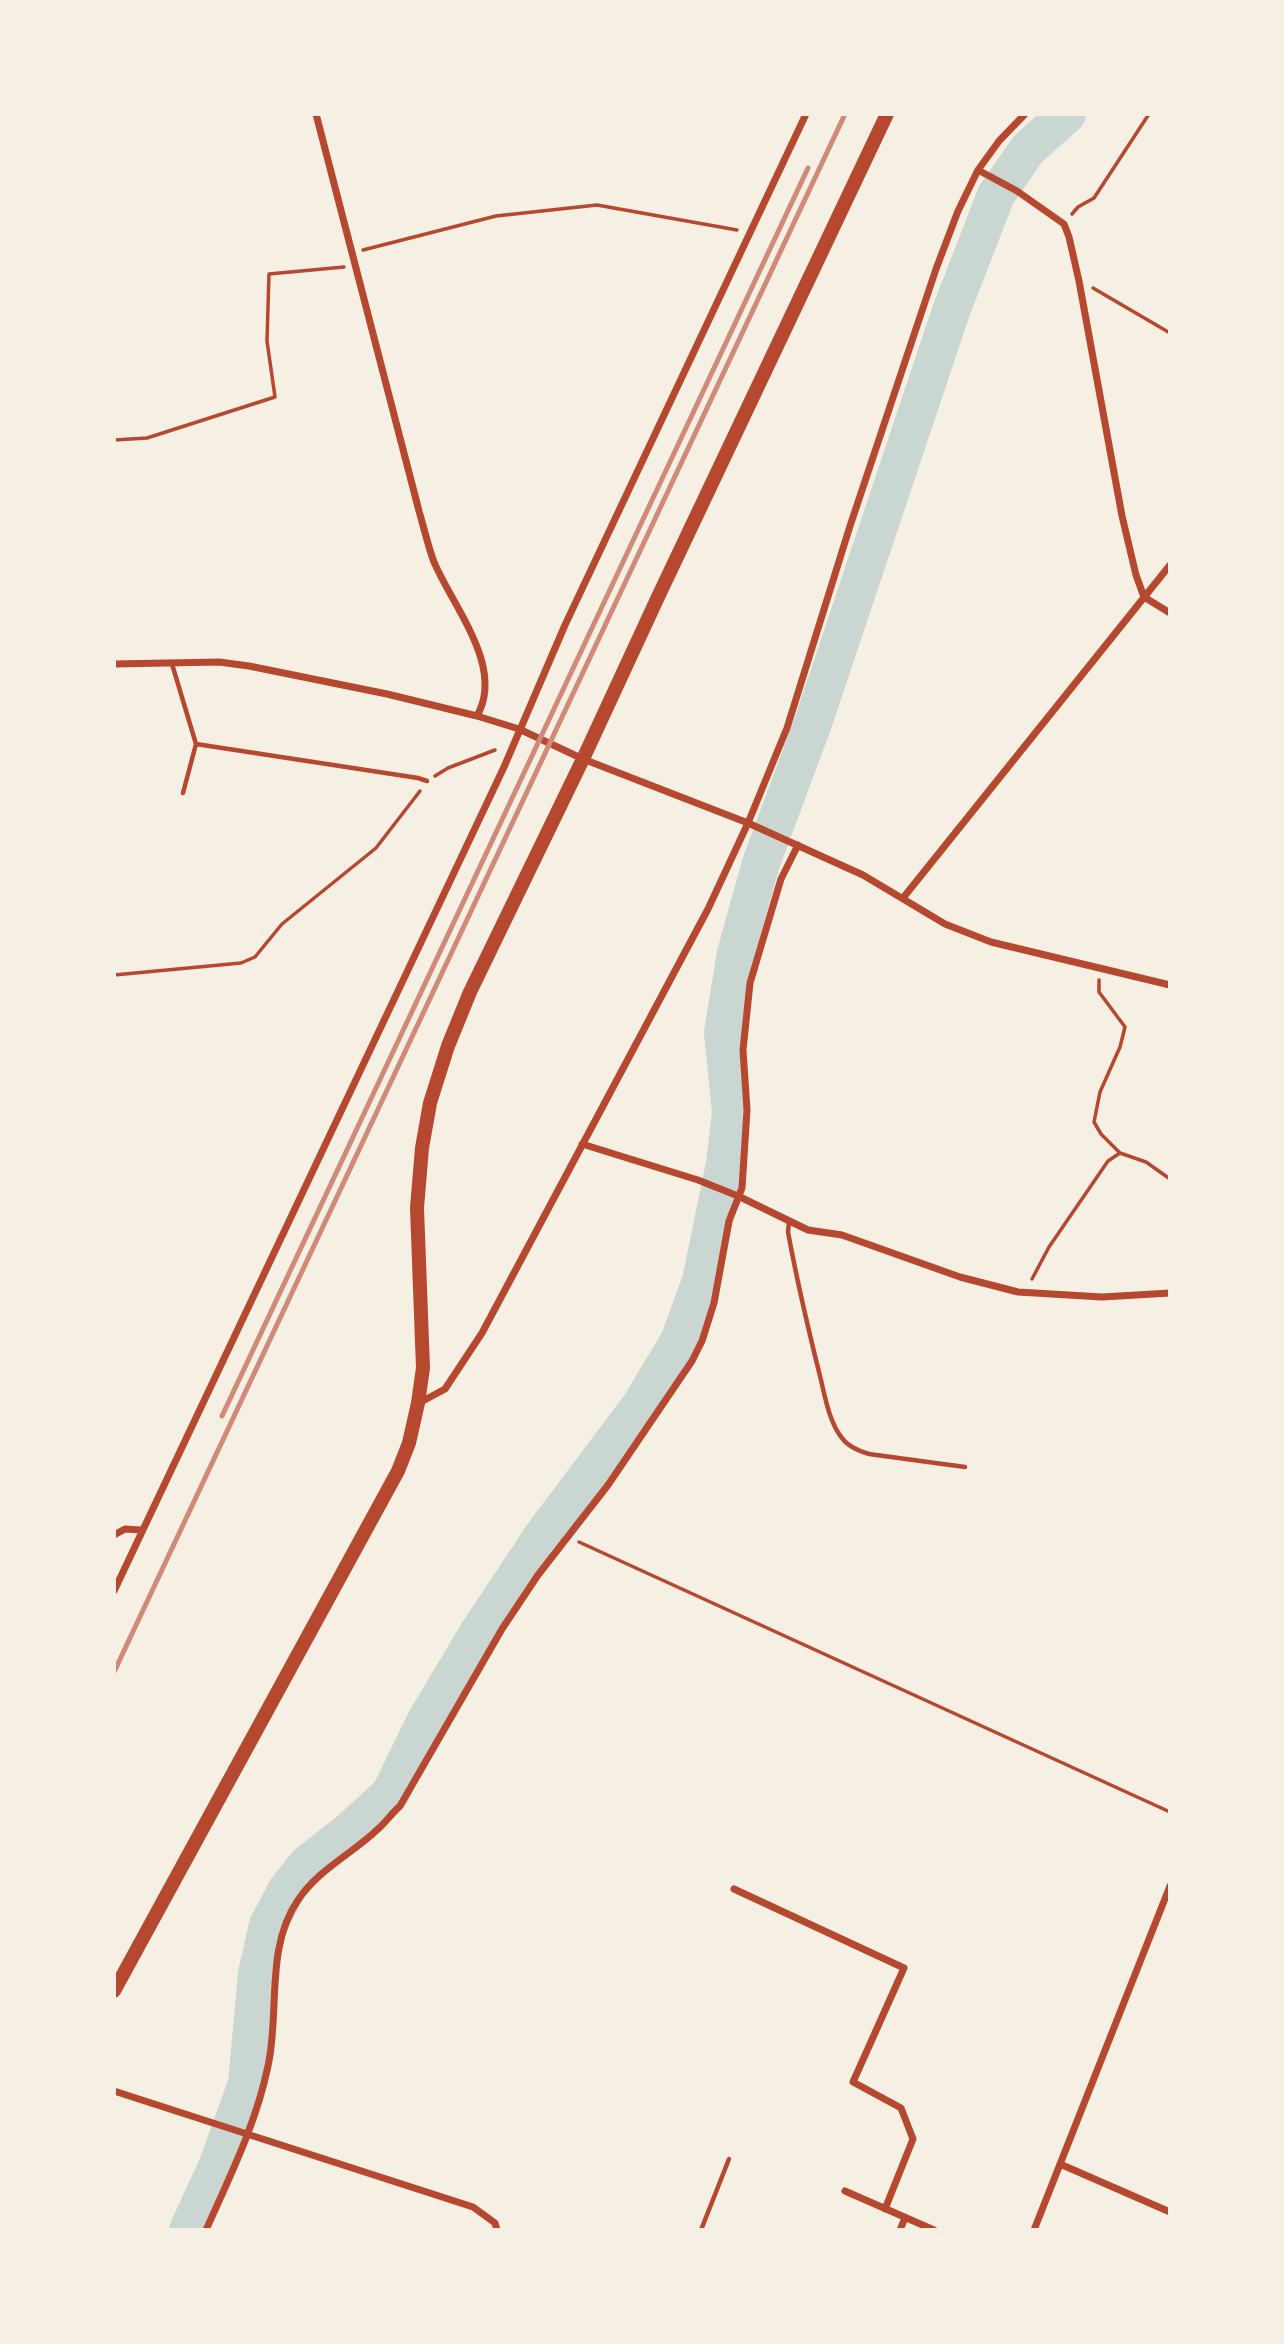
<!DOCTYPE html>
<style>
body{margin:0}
#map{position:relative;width:1284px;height:2344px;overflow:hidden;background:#f6efe4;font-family:"Asap Condensed",sans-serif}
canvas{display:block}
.frame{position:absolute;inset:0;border:116px solid #f6efe4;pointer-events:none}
</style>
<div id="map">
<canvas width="1284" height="2344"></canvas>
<div class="frame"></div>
</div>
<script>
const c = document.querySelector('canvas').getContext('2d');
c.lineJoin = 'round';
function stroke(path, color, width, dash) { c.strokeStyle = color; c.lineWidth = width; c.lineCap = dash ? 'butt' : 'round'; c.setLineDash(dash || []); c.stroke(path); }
stroke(new Path2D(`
 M188,2230L217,2167L247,2084L257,1974L268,1925L287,1889L307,1864L347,1833L390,1794L425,1722L478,1633L543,1535L640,1406L679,1341L701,1281L725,1164L731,1112L723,1032L736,953L761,863L813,723L951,311L996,195L1028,149L1067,114`), '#c9d6d2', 38);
stroke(new Path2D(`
 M1072,214L1078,207L1094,198L1149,114
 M363,250L496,216L597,205L737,230
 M1093,288L1170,333
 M114,440L147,438L275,397L267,341L269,274L344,267
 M435,776L448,768L495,750
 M114,975L241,963L255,957L282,924L376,848L420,791
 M1099,980V992L1125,1027L1120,1047L1100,1092L1094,1122L1101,1134L1120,1153L1146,1162L1170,1179
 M1032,1279L1049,1247L1108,1161L1120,1153
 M579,1542L1170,1812`), '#b5482f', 3.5);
stroke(new Path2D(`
 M172,664L196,744L418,778L427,781
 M183,793L196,744
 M789,1222L788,1232C797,1281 808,1328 820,1376C825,1396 829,1422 842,1438C848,1447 859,1451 869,1454L965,1467
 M701,2230L729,2159`), '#b5482f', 4.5);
stroke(new Path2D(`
 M316,114L419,511C424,528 428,546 434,562C453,607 505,667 477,716
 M978,170L1017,191L1064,224L1069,237L1079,281L1122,516L1136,575L1144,597L1170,613
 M114,664L219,662L249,666L387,694L477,716L519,729L583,759L748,823L863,875L945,924L991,942L1170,985
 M903,898L1170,565
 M582,1144L698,1180L738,1196L808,1230L842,1235L960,1277L1018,1292L1102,1297L1170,1293
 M419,1403L445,1389L482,1333L708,909L748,823L787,728L850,526L936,269L958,211L978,170L999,141L1025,114
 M114,1535L125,1529L141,1530
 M114,1591L504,767L565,625L806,114
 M734,1889L904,1968L853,2082L901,2108L913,2139L885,2209
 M114,2091L473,2207L495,2223L497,2230
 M1060,2164L1170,2212
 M845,2191L934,2230
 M206,2230C230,2176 256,2124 268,2066C280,2012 265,1948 298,1900C319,1869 352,1854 378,1829C386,1822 392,1813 400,1806L502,1629L538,1575L608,1485L692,1361L702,1341L714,1303L729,1221L742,1188L747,1110L743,1050L750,983L781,879L798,845
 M900,2230L905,2218
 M1034,2230L1170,1886`), '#b5482f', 7);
stroke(new Path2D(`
 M114,1991L398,1471L409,1443L418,1403L423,1368L417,1208L422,1148L430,1103L448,1046L470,992L583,759L658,597L887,114`), '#b5482f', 14);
stroke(new Path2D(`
 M222,1416L808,168
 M114,1672L845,114`), '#cf8b77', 5);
</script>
